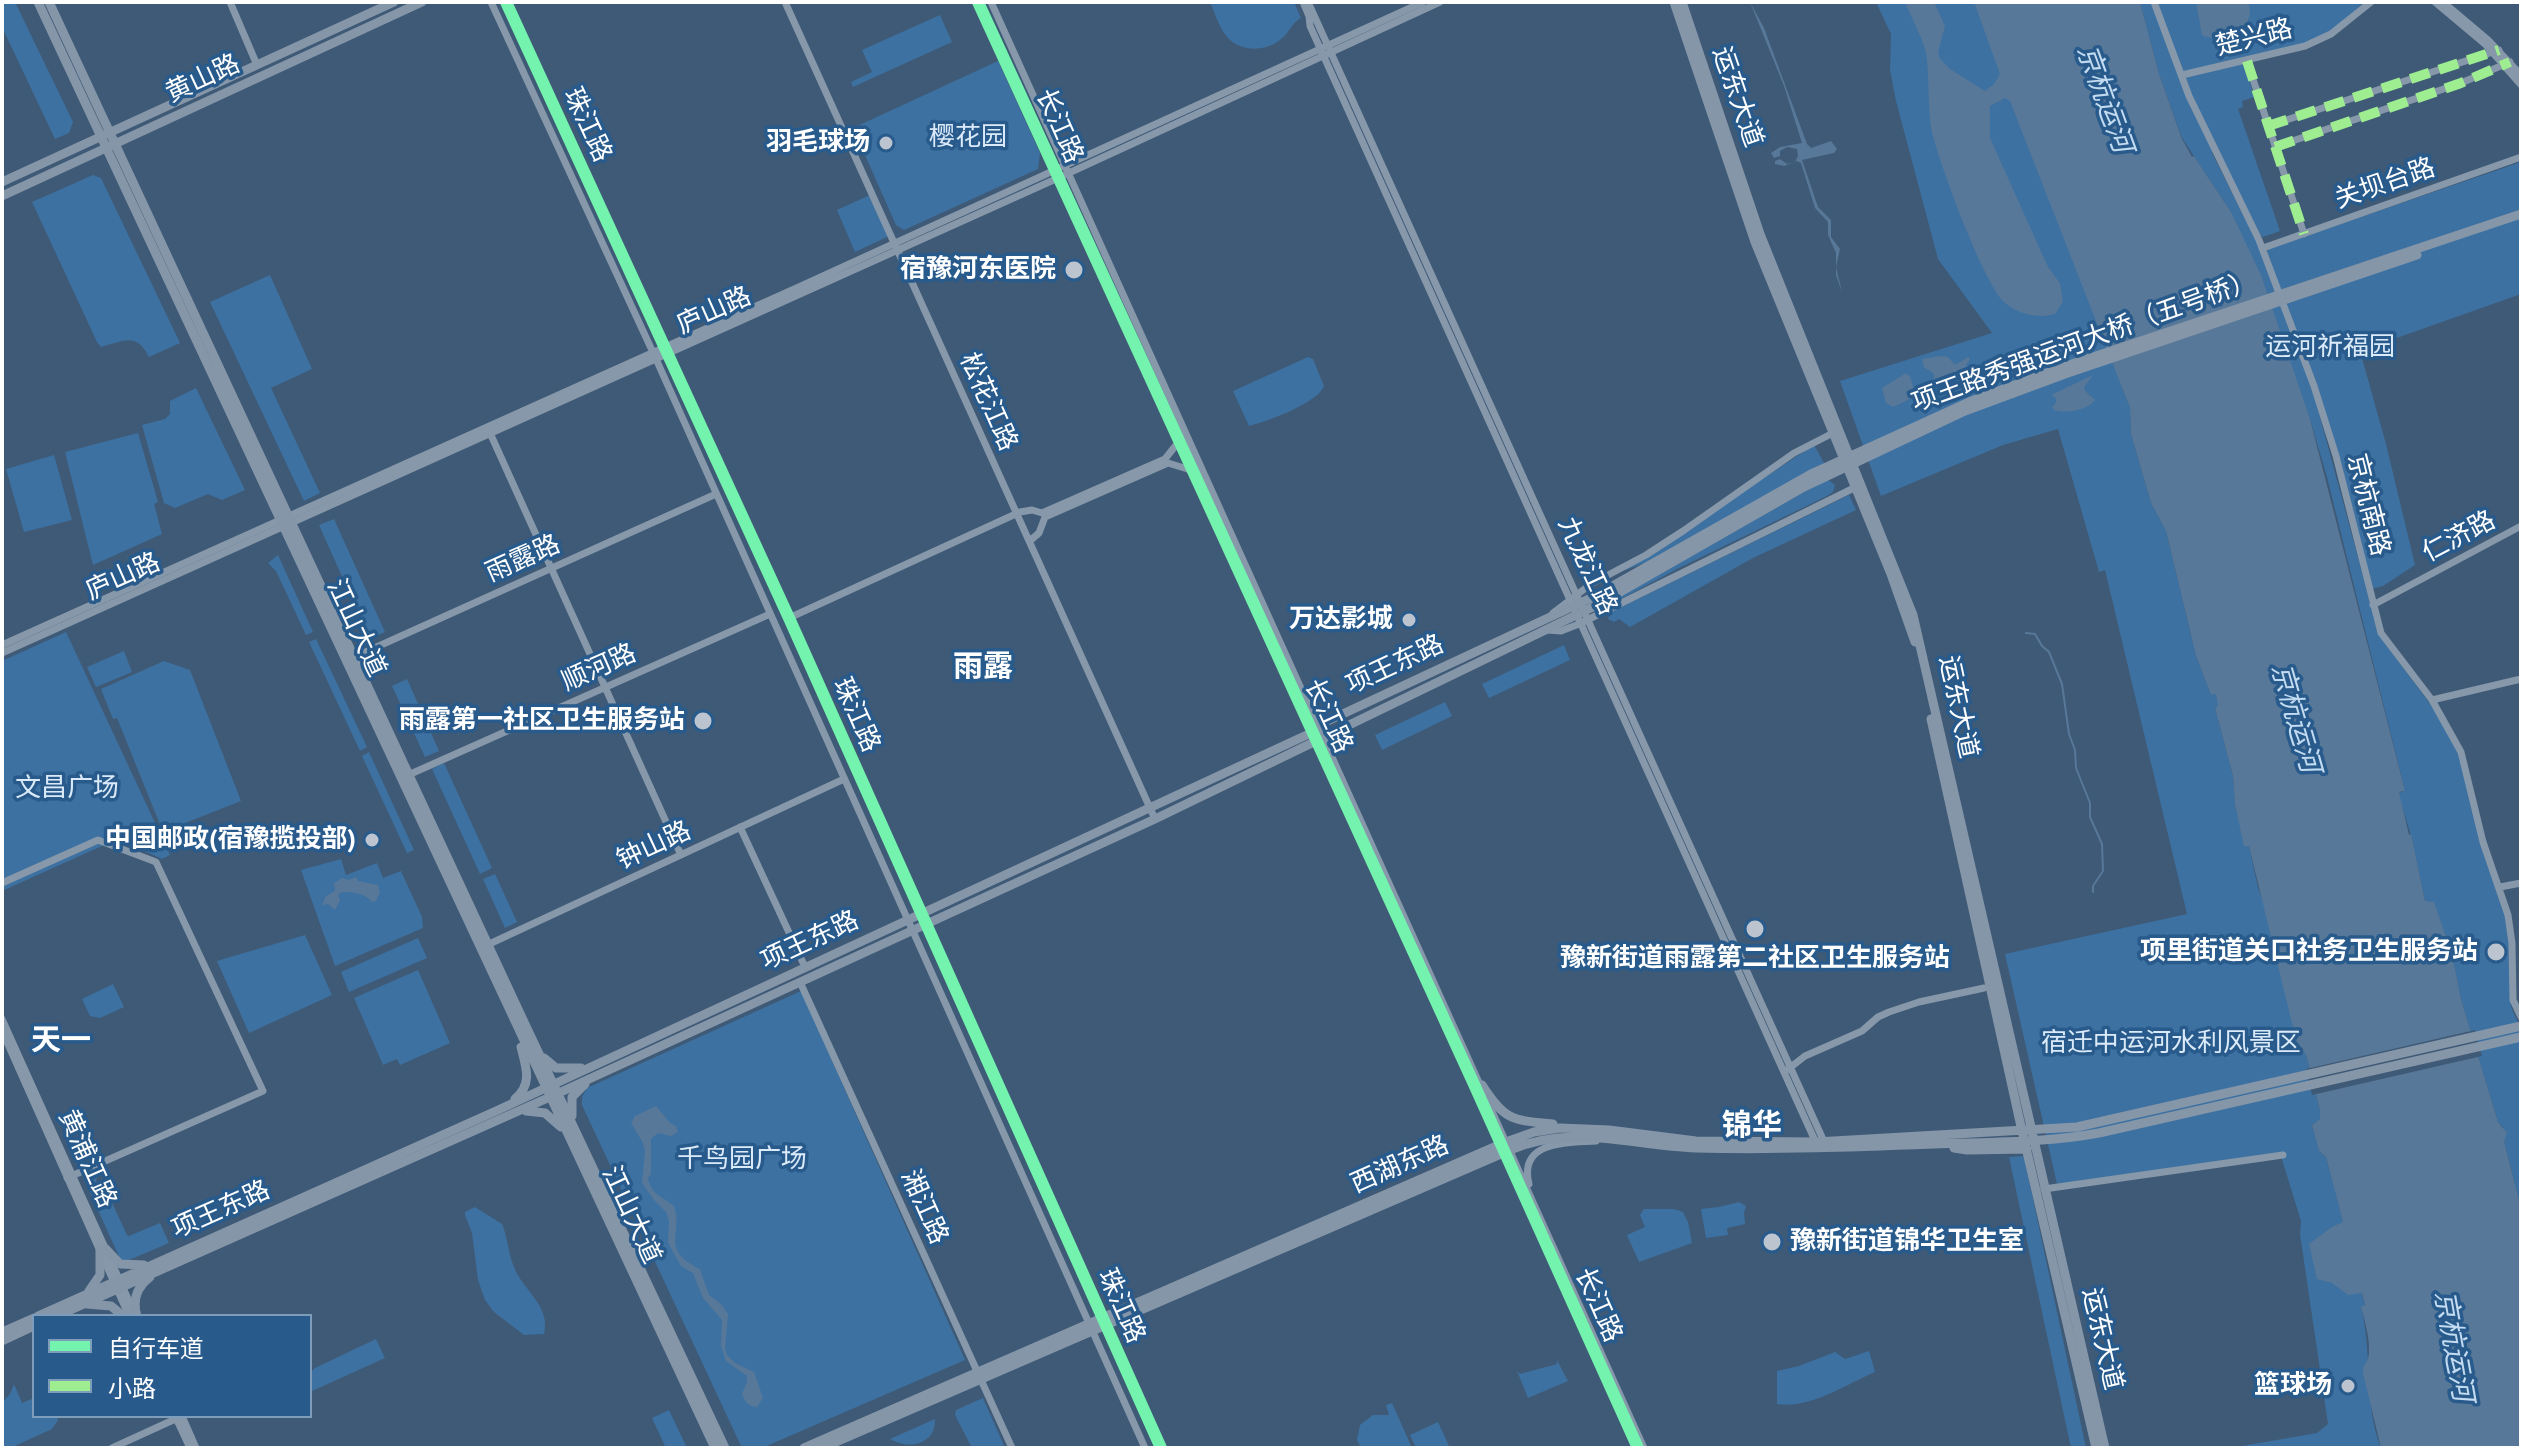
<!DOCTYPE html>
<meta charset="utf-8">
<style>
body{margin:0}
#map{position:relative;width:2523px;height:1450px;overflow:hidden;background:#3f5a76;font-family:"PT Sans","Noto Sans SC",sans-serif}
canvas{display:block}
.frame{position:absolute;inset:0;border:4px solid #fff;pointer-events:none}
.legend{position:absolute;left:32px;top:1314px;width:280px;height:104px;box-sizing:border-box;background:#285b8c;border:2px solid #7e9dba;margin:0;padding:10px 14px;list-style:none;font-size:24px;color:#fff}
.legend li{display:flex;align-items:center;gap:16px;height:40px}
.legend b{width:40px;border:2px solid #7e9dba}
</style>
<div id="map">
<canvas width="2523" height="1450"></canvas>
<div class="frame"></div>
<ul class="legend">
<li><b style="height:10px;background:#73f3ae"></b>自行车道</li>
<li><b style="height:10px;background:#9fed91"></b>小路</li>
</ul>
</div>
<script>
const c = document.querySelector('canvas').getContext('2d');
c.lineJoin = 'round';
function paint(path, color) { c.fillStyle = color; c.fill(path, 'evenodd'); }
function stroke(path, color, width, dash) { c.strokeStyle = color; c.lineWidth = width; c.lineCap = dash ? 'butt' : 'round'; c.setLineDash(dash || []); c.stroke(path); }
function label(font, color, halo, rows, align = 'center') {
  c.font = font + ' "PT Sans","Noto Sans SC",sans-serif'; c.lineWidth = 7; c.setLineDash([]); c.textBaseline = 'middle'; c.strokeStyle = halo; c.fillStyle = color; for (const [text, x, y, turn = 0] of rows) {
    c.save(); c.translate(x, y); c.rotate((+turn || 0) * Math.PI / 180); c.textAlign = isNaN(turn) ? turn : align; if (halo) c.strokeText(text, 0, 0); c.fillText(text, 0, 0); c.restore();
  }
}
paint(new Path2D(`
 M2,2H15L73,122L69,133L55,139L2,27Z
 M1210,2H1294L1301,18C1290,24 1290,33 1280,40C1265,52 1240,52 1227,37C1219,28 1215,13 1210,2Z
 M1876,2H1976L2130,408L2131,434L2151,503L2166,531L2196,656L2211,695L2216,694L2219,706L2215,708L2233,776L2235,805L2245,846H2249L2258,888L2265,906L2296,1040L2306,1055L2320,1111V1119L2312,1125L2319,1151L2326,1157L2362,1293L2365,1306L2361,1307C2373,1354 2363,1402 2381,1448H2230L2317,1433L2328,1424L2300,1234L2301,1221L2280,1153L2057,1184L2005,954L2187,914L2105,570L2099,572L2058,429L2003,445L1881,496L1840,381L1992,333L1938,259L1896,101L1890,70L1891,34Z
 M2140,2H2365C2352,13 2340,26 2325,35C2300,48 2270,51 2243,57L2254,97L2242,101L2243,107L2238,109L2280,231L2263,237L2260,235L2216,150L2212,153L2257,242L2314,395L2379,635L2444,723L2459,753L2506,916L2510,944L2511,1007L2521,1029V1208L2504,1141L2503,1127L2498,1122L2461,999L2452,954L2434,903L2425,901L2411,835L2398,793L2405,791L2327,477L2310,419L2231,212L2182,138L2159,74Z
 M940,15L952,42L853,87L851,82L872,72L862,50Z
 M998,61L1040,153L1038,169L904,230L896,225L853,128Z
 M2521,162V294L2360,351L2386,444L2415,565L2383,586L2372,589L2336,446L2267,253L2268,249Z
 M93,175L101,178L180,343L149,357C136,332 125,341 101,347L97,342L32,202Z
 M870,195L889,236L855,252L837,210Z
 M270,275L312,369L271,388L320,493L304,501L210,302Z
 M1308,357L1313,359L1324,386C1318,403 1266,422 1249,426L1233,391Z
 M196,388L245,490L222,500L208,494L175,508L164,503L142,425L165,419L170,414V401Z
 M138,433L158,502L154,504L162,534L93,565L65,452Z
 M1814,445L1824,463L1647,562L1623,571Z
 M54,455L72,520L24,532L6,469Z
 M1827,479L1835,485L1833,492L1827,496L1679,568L1606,607L1603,606Z
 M1849,495L1856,510L1753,558L1630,627L1619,619L1614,622L1608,619L1611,612Z
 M334,519L385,632L370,639L319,525Z
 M278,555L313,632L306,635L276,571L268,563Z
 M66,632L170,855L162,859L134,846L133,832L2,891V661Z
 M316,639L367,747L360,751L309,642Z
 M1564,645L1570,660L1489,698L1482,684Z
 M124,651L132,672L96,687L87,667Z
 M164,661L190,670L241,801L175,827L173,822L161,827L117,718L113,719L101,689Z
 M407,679L439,751L425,757L392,686Z
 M1445,702L1452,716L1382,750L1375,735Z
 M369,752L414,850L407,853L362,756Z
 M444,763L492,868L480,874L432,769Z
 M341,859L346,875L377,863L383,878L401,871L422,917L423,928L335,966L301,870Z
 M495,874L517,922L505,928L483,879Z
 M305,935L332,995L249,1033L217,961Z
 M418,938L427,958L349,992L341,972Z
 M418,970L450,1043L400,1065L397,1059L383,1065L354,998Z
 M113,984L124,1007L100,1018L90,1016L82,999Z
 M801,991L965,1360L762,1448H742L582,1105V1097L587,1088Z
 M2022,1156L2024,1157L2086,1448H2071L2009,1157Z
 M100,1172L96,1180L104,1197L109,1196L127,1235L129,1236L160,1223L169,1243L122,1263L84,1179Z
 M1739,1202L1746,1206L1744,1213L1745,1224L1727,1228L1728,1235L1706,1238L1701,1209L1719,1207Z
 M475,1207L502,1224C508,1238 508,1253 514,1267C523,1291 551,1305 544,1334L524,1335L494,1312L485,1300L478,1280L472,1233L465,1215V1212Z
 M1644,1209H1674L1683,1212L1688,1222L1692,1243L1639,1262L1627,1235L1645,1227L1640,1215Z
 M376,1339L385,1358L310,1392V1373L315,1368Z
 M1869,1351L1875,1372C1845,1385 1810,1409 1777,1404V1371L1799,1366L1835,1352L1845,1359Z
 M1557,1360L1568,1381L1528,1398L1517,1371L1520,1374L1557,1364Z
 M14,1384L22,1403L34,1398V1416H56L58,1420L52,1429L10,1448H2V1403L10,1394Z
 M983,1398L1005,1448H972L955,1415L956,1410Z
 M1392,1403L1412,1448H1361L1357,1440L1360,1425L1373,1415H1389L1386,1405Z
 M669,1410L687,1448H662L665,1446L652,1418Z
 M935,1419C936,1445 908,1450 890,1439Z
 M1438,1422L1450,1448H1416L1410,1435Z`), '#3d71a1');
paint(new Path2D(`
 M1750,2L1764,28L1807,144L1811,148L1831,141L1837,149L1834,153L1802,160L1818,207L1831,220V237L1840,249L1836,267L1842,292L1836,275V253L1828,235V222L1815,208L1801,163L1797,161L1784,166L1775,164V161L1780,159L1787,164L1795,162L1798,156L1797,149L1787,147L1780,151V156L1774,158L1771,153L1780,147L1802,143L1784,86Z
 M1905,2H1934L1945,26L1938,53L1940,59L1950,69L1985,91L1994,84L2000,74L1974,2H2140L2159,74L2182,139L2192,157L2194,156L2231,212L2261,275L2310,419L2405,791L2399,792L2409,835L2411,834L2425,901L2434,902L2452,954L2461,999L2498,1122L2507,1133L2504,1141L2521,1208V1448H2381L2363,1373C2362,1364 2368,1363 2369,1354C2370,1338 2365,1322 2361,1307L2365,1305L2362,1293L2348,1295L2332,1283L2317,1279L2309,1244L2332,1227L2343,1222L2326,1157L2319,1151L2312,1125L2320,1119V1111L2306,1055L2296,1040L2249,846H2244L2235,805L2233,776L2215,708L2218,706L2216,694L2211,695L2196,656L2166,531L2151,503L2131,434L2130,408L2010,101L2005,98L1990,106V138L2048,267L2060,283L2063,302L2055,314C2038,319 2017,314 2004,302C1983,282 1939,163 1932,132C1927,106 1930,79 1926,53C1925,44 1910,14 1905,2Z
 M2196,2H2249L2250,14L2244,32C2231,35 2215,42 2202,35Z
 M1940,356L1948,357L1955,365L1968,357L1970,359L1966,365L1967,377L1959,382L1949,379L1933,384L1934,374L1924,367L1922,359Z
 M1906,373L1910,376L1915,394L1912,398L1893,407L1886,403L1882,388Z
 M2093,375L2084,387L2086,392L2095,400C2088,410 2066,414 2054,410L2052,407L2056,403V398L2051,395Z
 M356,877L358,881L378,885L380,892L376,901L372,902C366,893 352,892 342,892L338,895L340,900L335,910L328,904L322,905L326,896L335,891L334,883L342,878L349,880Z
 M656,1106L670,1123L676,1126L678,1132L671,1136L658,1133L651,1139V1174L648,1178C651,1195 662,1196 674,1206C684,1234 659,1249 700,1269L709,1295L721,1304L728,1314L725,1348L727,1355L735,1363L754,1372L763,1398L757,1407C748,1406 745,1402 742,1394L747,1382V1376L726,1361L721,1346L722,1320L703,1298L693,1273L681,1266L668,1243L669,1221L666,1212L654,1200L642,1183L645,1151L643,1143L631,1123L635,1116Z`), '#577899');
paint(new Path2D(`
 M2475,1030L2482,1056L2312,1095L2306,1069Z`), '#3f5a76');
stroke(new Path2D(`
 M2026,633L2035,634L2042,646L2049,652L2062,684L2069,734L2075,750L2076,768L2090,803V817L2102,844L2103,871L2093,886V892`), '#577899', 2);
stroke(new Path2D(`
 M230,2L257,65
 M491,2L656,359L1145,1448
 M506,2L789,618L1161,1448
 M785,2L1155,819
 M978,2L1473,1082L1638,1448
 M991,2L1644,1448
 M1303,2L1309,16L1310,26L1817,1145
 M1308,2L1826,1146
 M2154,2L2189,96L2259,240L2314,386L2336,456L2381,633L2432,700L2461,752L2483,842L2508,915L2512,943L2513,1000L2521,1017
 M2435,2L2485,44L2521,85
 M2443,2L2488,40L2521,75
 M2247,61L2304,234
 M2182,75L2305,46L2331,34L2371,2
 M2268,126L2499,50
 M2275,147L2461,83L2510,62
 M2263,248L2521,157
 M490,433L681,855
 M1032,539L1039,533L1045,517L1168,463L1194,471
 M2373,605L2521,526
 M1553,613L1591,584L1646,555L1683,531L1794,453L1833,433
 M789,618L1020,512L1032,510L1042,513L1165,459L1180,440
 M1548,630L1561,631L1579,624L1860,485
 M2,645L801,286L1423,2
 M2,653L1058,178L1440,2
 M350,659L716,494
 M2432,700L2521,679
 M406,776L770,614
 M740,827L805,967
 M2,883L98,840L156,862L263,1091L67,1178
 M2500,887L2521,883
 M485,946L844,779
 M800,982L1012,1448
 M2,1019L133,1310
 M2,1031L129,1316
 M1787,1070L1805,1056L1862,1031L1878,1017L1889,1012L1919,1002L1984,988
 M1529,1184C1518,1140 1568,1143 1596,1141
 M2044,1189L2283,1155
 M182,1416L196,1448
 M176,1418L190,1448
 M112,1448L182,1416`), '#8698a9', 7);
stroke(new Path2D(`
 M38,2L715,1448
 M49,2L523,1020L725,1448
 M1674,2L1755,242L1891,574L1915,642
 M1682,2L1760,234L1913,615L2105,1448
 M2,182L394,2
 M2,196L422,2
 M1931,719L2020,1122L2096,1448
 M544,1058L556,1068H581
 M1482,1085C1505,1121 1512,1120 1553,1124
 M515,1099C533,1084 526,1067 521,1047
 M526,1111L545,1113L561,1127
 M572,1116V1097L585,1084
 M1954,1148L1967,1150L2027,1149
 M105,1248L120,1264L144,1265
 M89,1291L100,1275V1250
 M87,1304L111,1306L123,1316
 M38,1316L496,1111L1311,733L1317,726L1595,596
 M57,1316L550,1097L1155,819L1599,604
 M137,1316C132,1300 137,1287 150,1277
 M2,1332L34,1318
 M2,1341L34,1326
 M804,1448L1506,1142L1534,1132L1560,1128L1609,1130L1696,1141L1816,1142L2077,1127L2521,1026
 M822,1448L1510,1150C1574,1123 1631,1146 1696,1148C1776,1150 1855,1147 1934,1144C1989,1142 2045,1143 2099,1133L2521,1037`), '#8596a9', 9);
stroke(new Path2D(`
 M1595,596L1813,473L1969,402L2063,367L2521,214
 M1599,604L1802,488L1965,411L2065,374L2417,255`), '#8596a9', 9);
stroke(new Path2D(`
 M2247,61L2304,234
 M2268,126L2499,50
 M2275,147L2461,83L2510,62`), '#9fed91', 10, [20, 10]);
stroke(new Path2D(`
 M506,2L789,618L1161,1448
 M978,2L1473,1082L1638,1448`), '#73f3ae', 12);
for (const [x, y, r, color] of [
 [886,143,8,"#bcc5cf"],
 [1074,270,10,"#bcc5cf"],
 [1409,620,8,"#bcc5cf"],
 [703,721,10,"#bcc5cf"],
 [372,840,8,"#bcc5cf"],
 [1755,929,10,"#bcc5cf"],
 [2496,952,10,"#bcc5cf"],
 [1772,1242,10,"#bcc5cf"],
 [2348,1386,8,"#bcc5cf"]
]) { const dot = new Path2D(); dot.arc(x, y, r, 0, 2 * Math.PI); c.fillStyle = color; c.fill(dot); stroke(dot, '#285b8c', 3); }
label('26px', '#fff', '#285b8c', [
 ["楚兴路",2254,38,-14],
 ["黄山路",203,79,-25],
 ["运东大道",1737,97,71],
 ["珠江路",587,125,65],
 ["长江路",1059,126,66],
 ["关坝台路",2385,184,-19],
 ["庐山路",714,311,-24],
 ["项王路秀强运河大桥（五号桥）",2084,342,-20],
 ["松花江路",988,402,66],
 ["京杭南路",2368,505,76],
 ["仁济路",2459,537,-28],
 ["雨露路",523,559,-24],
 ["九龙江路",1587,566,65],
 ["庐山路",123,577,-24],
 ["江山大道",356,628,65],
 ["项王东路",1395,665,-25],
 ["顺河路",599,668,-24],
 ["运东大道",1958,707,78],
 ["珠江路",856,715,66],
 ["长江路",1328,716,65],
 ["钟山路",654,846,-25],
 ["项王东路",810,941,-25],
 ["黄浦江路",87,1159,66],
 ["西湖东路",1400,1165,-24],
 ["湘江路",924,1207,66],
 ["项王东路",221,1210,-24],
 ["江山大道",631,1215,65],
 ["长江路",1598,1305,66],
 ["珠江路",1121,1306,66],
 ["运东大道",2102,1339,77]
]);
label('26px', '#dbeaf8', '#285b8c', [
 ["樱花园",968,138],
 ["运河祈福园",2330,348],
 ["文昌广场",67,789],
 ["宿迁中运河水利风景区",2171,1044],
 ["千鸟园广场",742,1160]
]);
label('bold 26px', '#fff', '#285b8c', [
 ["羽毛球场",870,143],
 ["宿豫河东医院",1056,270],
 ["万达影城",1393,620],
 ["雨露第一社区卫生服务站",685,721],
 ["中国邮政(宿豫揽投部)",356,840],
 ["项里街道关口社务卫生服务站",2478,952],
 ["豫新街道雨露第二社区卫生服务站",1755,959,"center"],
 ["豫新街道锦华卫生室",1790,1242,"left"],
 ["篮球场",2332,1386]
], 'right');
label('italic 28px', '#c3dbf1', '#285b8c', [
 ["京杭运河",2104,99,70],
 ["京杭运河",2295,718,74],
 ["京杭运河",2453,1346,80]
]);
label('bold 30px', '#fff', '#285b8c', [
 ["雨露",983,667],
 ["天一",61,1041],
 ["锦华",1752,1126]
]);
</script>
